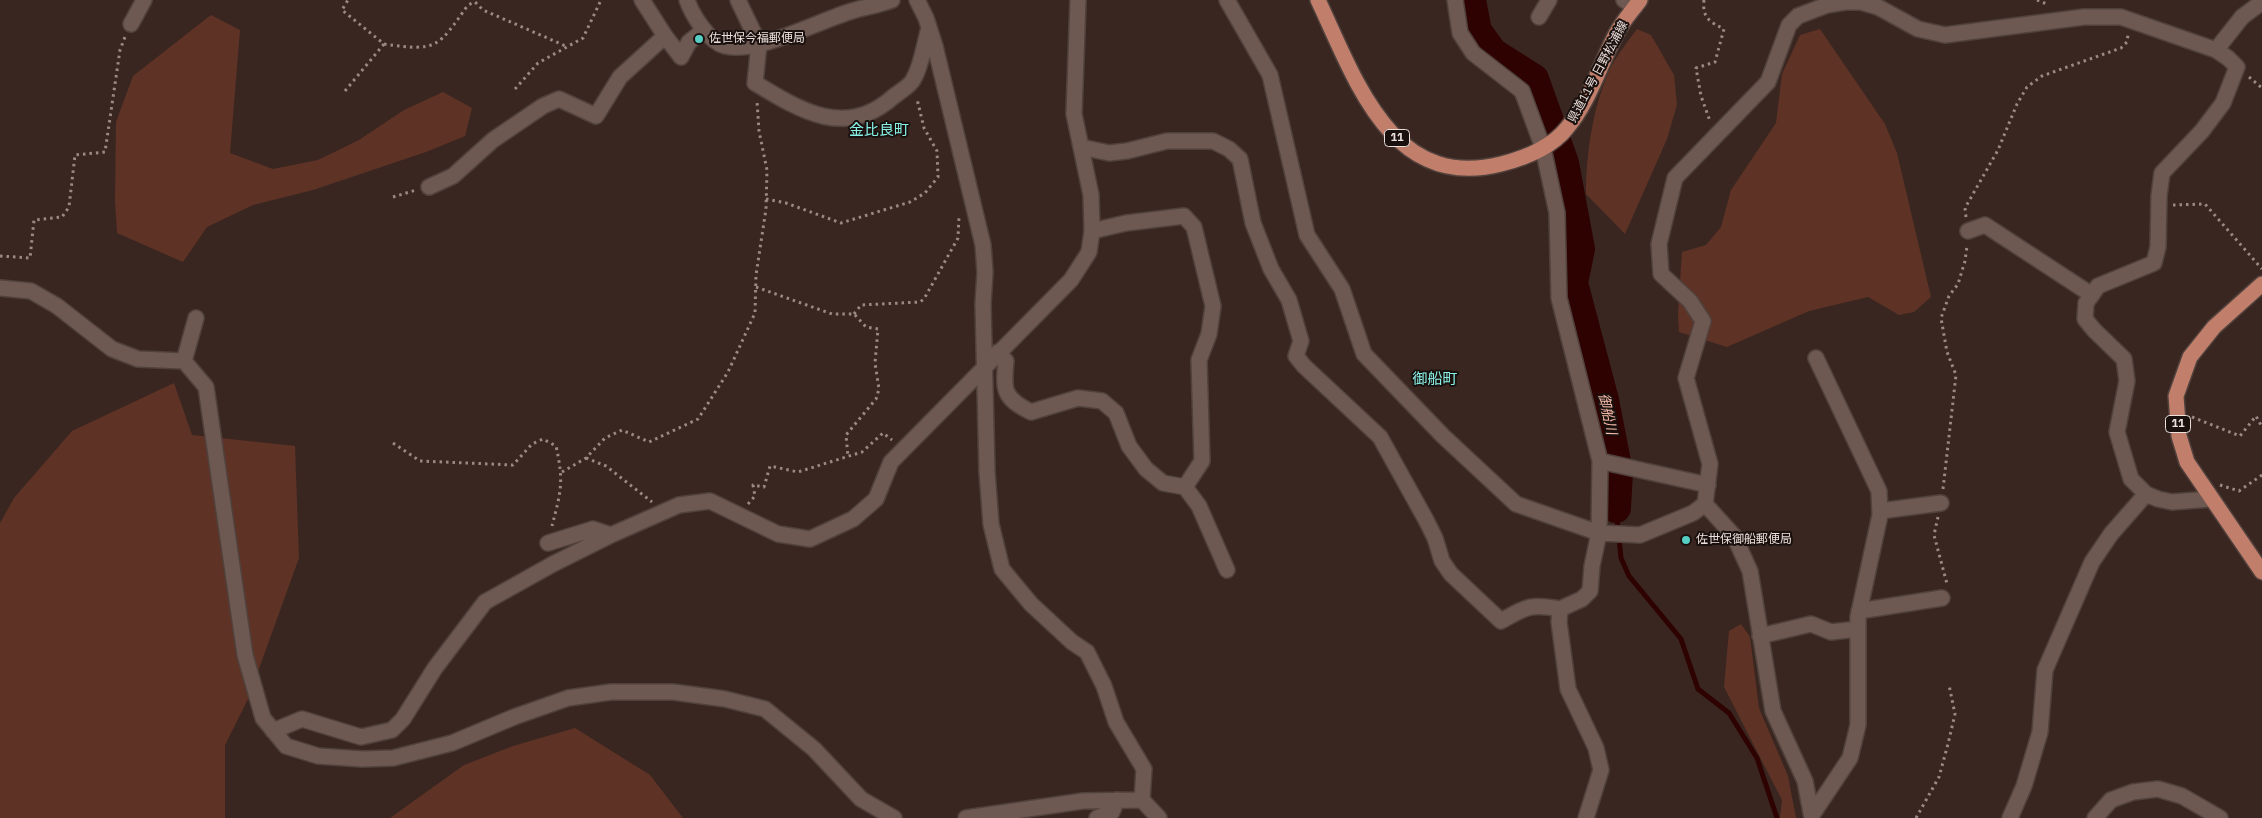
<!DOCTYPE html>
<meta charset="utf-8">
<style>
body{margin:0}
canvas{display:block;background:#392620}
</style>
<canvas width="2262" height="818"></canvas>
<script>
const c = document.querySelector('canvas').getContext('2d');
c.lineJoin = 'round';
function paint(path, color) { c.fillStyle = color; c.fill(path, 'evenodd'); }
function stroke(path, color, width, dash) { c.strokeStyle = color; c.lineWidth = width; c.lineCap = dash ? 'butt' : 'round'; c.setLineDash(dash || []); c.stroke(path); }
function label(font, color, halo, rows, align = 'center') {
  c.font = font + ' "IBM Plex Sans","Noto Sans JP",sans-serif'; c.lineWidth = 4; c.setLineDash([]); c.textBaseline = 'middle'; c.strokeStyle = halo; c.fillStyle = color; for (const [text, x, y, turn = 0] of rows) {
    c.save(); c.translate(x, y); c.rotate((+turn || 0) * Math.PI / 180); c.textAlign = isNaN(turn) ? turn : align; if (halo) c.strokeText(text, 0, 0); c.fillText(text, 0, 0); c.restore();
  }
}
paint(new Path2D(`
 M211,15L240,30L230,153L273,169L318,160L359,140L404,110L443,92L472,108L465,136L426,152L313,190L253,205L207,227L183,262L117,233L115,200L116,122L133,76Z
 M1637,29L1651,35L1674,75L1677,105L1667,139L1625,234L1586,194C1586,153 1593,105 1611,67C1618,54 1628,41 1637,29Z
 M1820,29L1885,124L1897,153L1931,297L1914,312L1899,315L1868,297L1809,311L1727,347L1679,332L1678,314L1682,252L1706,245L1721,227L1731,190L1776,123L1782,74L1800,35Z
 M174,383L192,435L295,446L299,558L248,699L225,745V818H0V523L14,498L72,431Z
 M1741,624L1750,637L1759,708L1788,776L1796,818H1780L1782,800L1724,687L1729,631Z
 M575,728L650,775L683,818H390L464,765L513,746Z`), '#5e3225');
stroke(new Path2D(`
 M1616,508L1621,558L1629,576L1681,639L1698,689L1729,713L1757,758L1777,818`), '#2e0200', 5);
stroke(new Path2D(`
 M1471,0L1477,31L1493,53L1534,79L1564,163L1580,249L1573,283L1604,400L1618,472L1616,508`), '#2e0200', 30);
const minor = new Path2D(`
 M642,0L665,36L681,57L689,42L704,30
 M687,0C692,15 709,42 725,46C758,54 818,21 852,11C865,7 879,5 892,0
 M738,0L759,44L755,83C801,111 846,139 893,97C899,92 910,86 913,80C922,65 924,45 929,28
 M917,0L926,18L935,46L983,245L985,272L983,304L987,472L991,524L1002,569L1031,604L1072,642L1087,652L1104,686L1116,722L1144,769L1142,800
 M1227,0L1270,75L1307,235L1342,289L1364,354L1443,436L1516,504L1599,533L1640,535L1693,513L1705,504L1710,464L1686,378L1703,321L1690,301L1661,274L1659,244L1675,178L1768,82L1789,25L1798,16L1827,5L1845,2H1861L1878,7L1918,29L1945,35L2084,17H2121L2216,50L2228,58L2237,67L2223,103L2202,131L2162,173L2159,196L2158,247L2154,263L2098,286L2086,303L2085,319L2094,330L2124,359L2127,381L2117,432L2131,479L2146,494L2158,499L2172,502L2211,499
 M1455,0L1460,33L1473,53L1522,91L1543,148L1557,213L1559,298L1600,461L1599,533L1592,566L1590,591L1582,599L1560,609L1559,622L1568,689L1596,748L1601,770L1586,818
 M1624,0L1635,7
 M1539,17L1549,0
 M131,24L144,0
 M2216,50L2242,17L2262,2
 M1081,147L1109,153L1127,151L1167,141H1213L1229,149L1240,159L1253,223L1271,269L1289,300L1301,341L1296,356L1304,366L1380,437L1426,520L1435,538L1442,561L1451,574L1501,621C1526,607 1530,603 1560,609
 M429,187L453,176L493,140L543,106L559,99L596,116L620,77L665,36
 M1092,231L1126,223L1184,216L1194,227L1213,306L1209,334L1199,360L1202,461L1185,487L1199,506L1227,570
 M1968,231L1985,225L2092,295
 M0,288L31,291L57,306L112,349L138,359L184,361L206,387L245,655L263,718L286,746L318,756L362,759L393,758L452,743L514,717L568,698L611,692H673L725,699L765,709L814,749L861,799L894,818
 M998,352L1006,361C1003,390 1003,398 1031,412L1078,398L1102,401L1116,413L1129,446L1146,469L1163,483L1185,487
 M184,361L196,318
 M1600,461L1708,485
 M1705,504L1734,536L1750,571L1773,711L1805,781L1812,818
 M1880,511L1941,503
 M548,543L593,529L611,535
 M1859,611L1942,598
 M1760,636L1811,624L1831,632L1858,629
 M273,731L302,719L361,737L392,730L403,719L435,668L485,602L553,564L611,535L679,505L710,501L778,534L810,539L853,519L876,499L891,462L1071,280L1089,252L1092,231L1091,195L1074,114L1078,0
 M1812,815L1850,758L1858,725V617L1880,515L1879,491L1816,358
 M966,818L1083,801L1142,800L1159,818
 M1097,818L1112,812L1117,800
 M2010,818L2024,786L2040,732L2045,670L2092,562L2111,534L2146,494
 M2095,818L2111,800L2133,792L2158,789L2182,796L2220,818`);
const major = new Path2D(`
 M1318,0C1355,78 1391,192 1501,164C1525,158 1551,148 1567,128C1589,102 1600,65 1616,34C1622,22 1632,11 1640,0
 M2262,284L2214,327L2190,357L2176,396L2179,436L2187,462L2262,572`);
stroke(minor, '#50413c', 18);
stroke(major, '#50413c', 18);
stroke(new Path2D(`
 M1704,0C1702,18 1710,22 1724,29L1715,62L1696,68L1701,96L1710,121
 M2037,0L2049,5
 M384,44C438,52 438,47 468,5L475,2L483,10L568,47
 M2249,77L2262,88
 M515,89L538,63L583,38L601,0
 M345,91L384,44L342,10L348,0
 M393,197L416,190
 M766,199L786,203L841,223L910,202L925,193L938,177L937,151L924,128L917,99
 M2173,205L2205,204L2262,269
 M1966,217L1965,208L1998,150L2017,104L2027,87L2042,76L2121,48L2127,42L2128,35
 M0,256L30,258L34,220L62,217L69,207L75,155L105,152L120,50L125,37
 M756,287L832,314H854L866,327L878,329L875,363L879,389L876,399L846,435L848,457
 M854,314L861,305L920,302L924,299L958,238L959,216
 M2192,417L2240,436L2256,416L2262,427
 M393,443L420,461L513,465L532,444L543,439L556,446C564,482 561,491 552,526
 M586,458L606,466L652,502
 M562,472L586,458L605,438L622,430L649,442L698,419L728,372L755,313L756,275L766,209L767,170L759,131L757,101
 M2220,485L2239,491L2262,475
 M1943,489L1956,375L1947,352L1941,318L1949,296L1958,284L1965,261L1967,246
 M748,504L755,496L753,485L764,487L770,466L798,472L862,452L883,433L892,440
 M1938,517L1934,535L1947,584
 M1916,818L1939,777L1948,744L1955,714L1949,685`), '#9a8a85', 3, [2.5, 4]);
stroke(minor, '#6e5852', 15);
stroke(major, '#c17e6b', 15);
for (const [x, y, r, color] of [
 [699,39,5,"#56cec3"],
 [1686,540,5,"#56cec3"]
]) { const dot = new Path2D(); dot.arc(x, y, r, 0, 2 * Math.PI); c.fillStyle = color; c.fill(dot); stroke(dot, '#1a110f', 2); }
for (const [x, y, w] of [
 [1397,138,25],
 [2178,424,25]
]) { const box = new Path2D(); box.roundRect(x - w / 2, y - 8.5, w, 17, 4); c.fillStyle = '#1a110f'; c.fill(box); stroke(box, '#ede0dc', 1); }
label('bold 11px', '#ede0dc', null, [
 ["11",1397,138],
 ["11",2178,424]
]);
label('12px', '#ede0dc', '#1a110f', [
 ["佐世保今福郵便局",709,39],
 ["佐世保御船郵便局",1696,540]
], 'left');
label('12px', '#ede0dc', '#1a110f', [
 ["県道11号 日野松浦線",1598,72,-62]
]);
label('italic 14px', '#f9bdab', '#1a110f', [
 ["御船川",1607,414,78]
]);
label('15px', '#88f2e7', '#1a110f', [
 ["金比良町",879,131],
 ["御船町",1435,380]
]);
</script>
